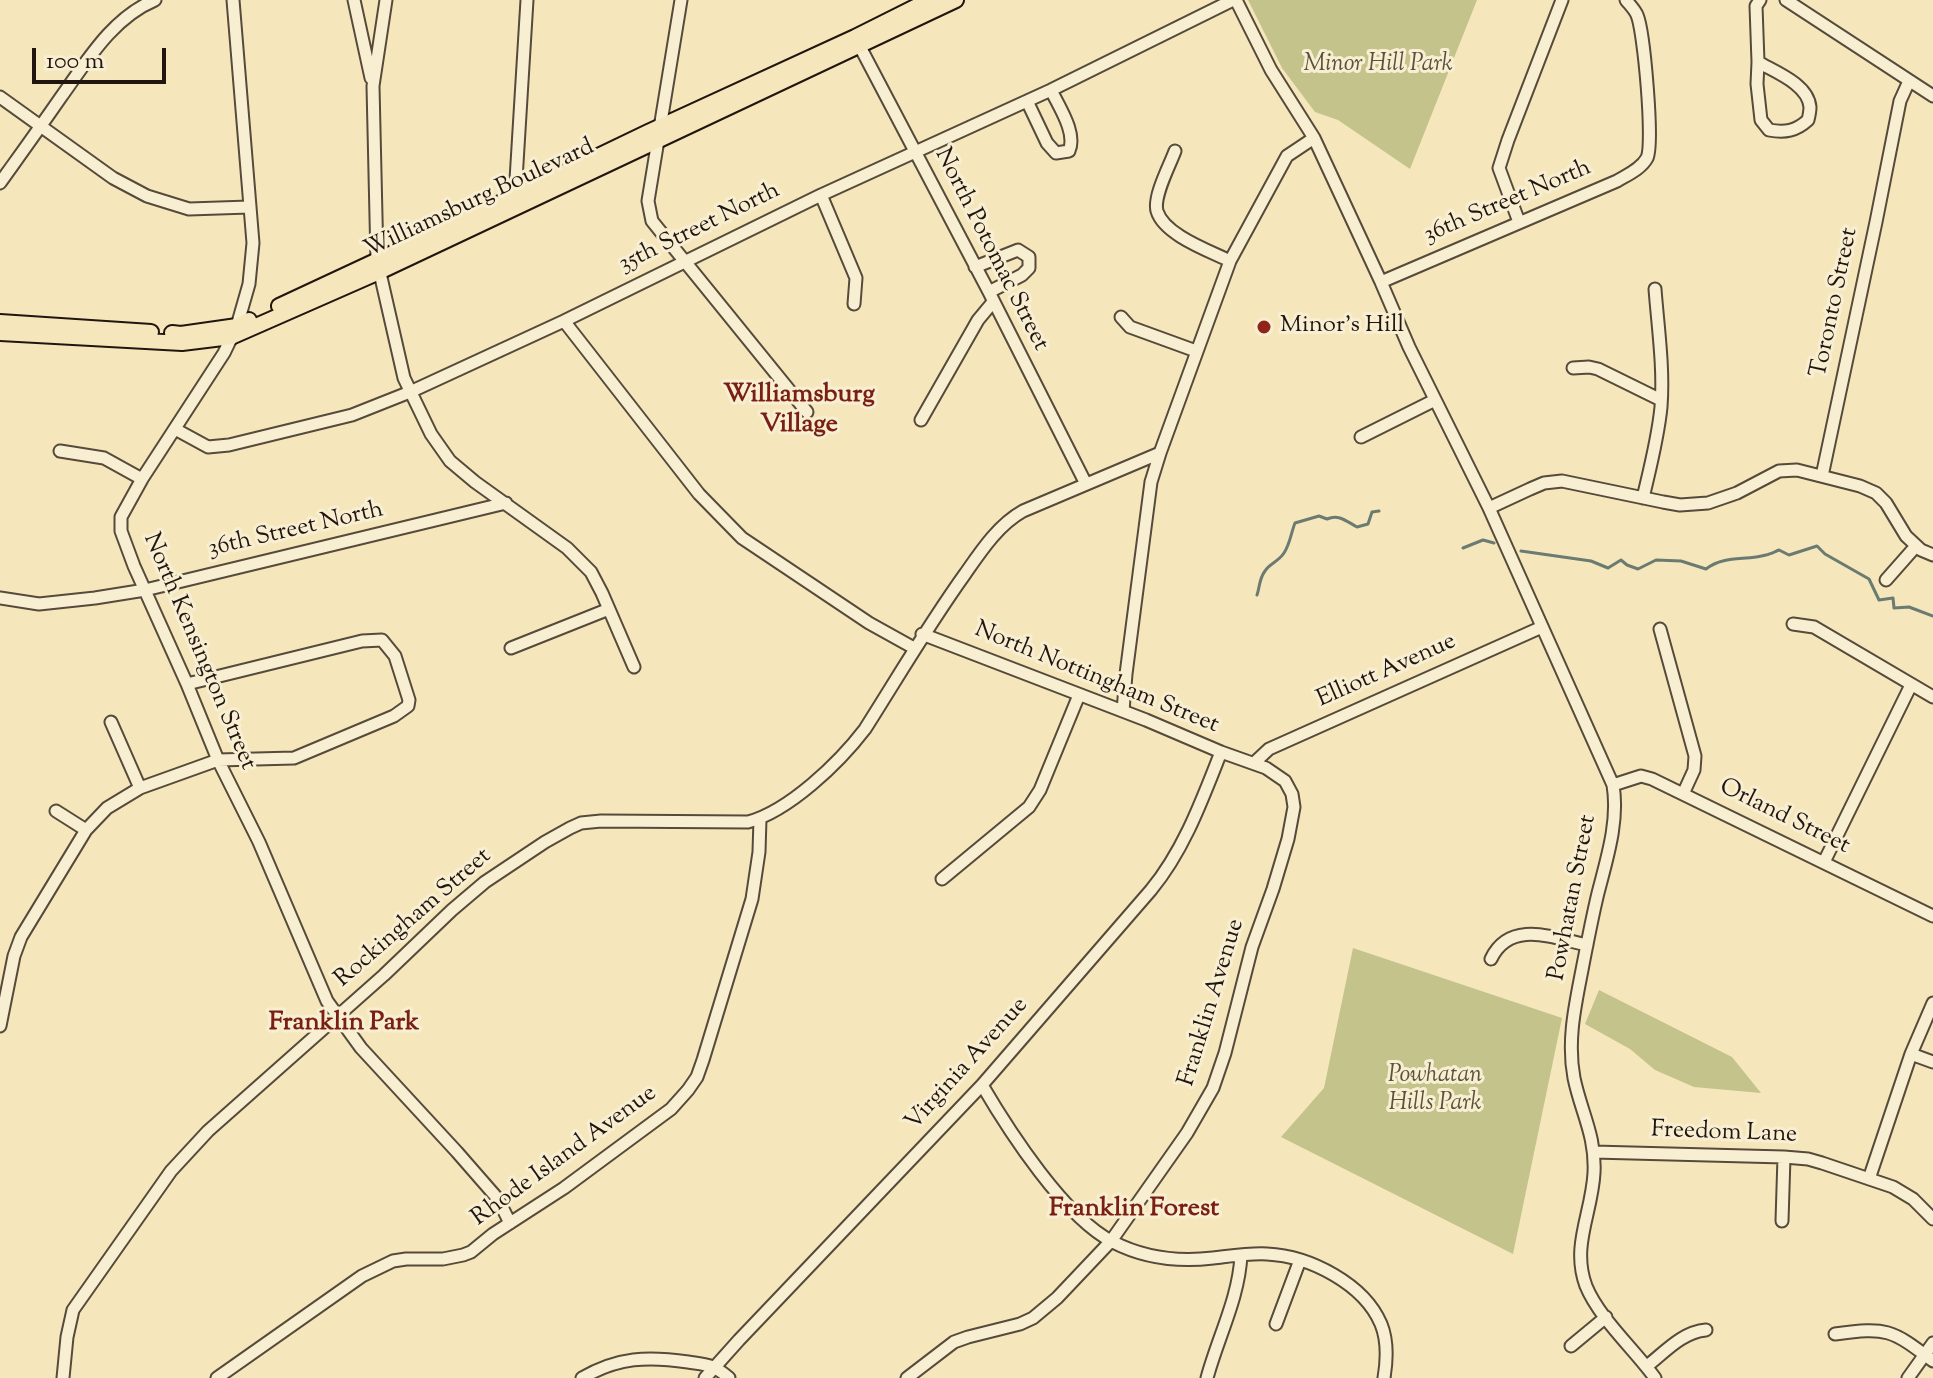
<!DOCTYPE html>
<style>
body{margin:0}
#map{position:relative;width:1933px;height:1378px;overflow:hidden;background:#f5e7bb;font-family:"Sorts Mill Goudy",serif}
canvas{display:block}
.scale{position:absolute;left:32px;top:48px;width:134px;height:36px;box-sizing:border-box;border:4px solid #21150f;border-top:0;padding-left:10px;font-size:24px;line-height:28px;white-space:nowrap;color:#21150f;-webkit-text-stroke:6px #f8efd3;paint-order:stroke}
</style>
<div id="map">
<canvas width="1933" height="1378"></canvas>
<div class="scale">100 m</div>
</div>
<script>
const c = document.querySelector('canvas').getContext('2d');
c.lineJoin = 'round';
function paint(path, color) { c.fillStyle = color; c.fill(path, 'evenodd'); }
function stroke(path, color, width, dash) { c.strokeStyle = color; c.lineWidth = width; c.lineCap = dash ? 'butt' : 'round'; c.setLineDash(dash || []); c.stroke(path); }
function label(font, color, halo, rows, align = 'center') {
  c.font = font + ' "Sorts Mill Goudy",serif'; c.lineWidth = 6; c.setLineDash([]); c.textBaseline = 'middle'; c.strokeStyle = halo; c.fillStyle = color; for (const [text, x, y, turn = 0] of rows) {
    c.save(); c.translate(x, y); c.rotate((+turn || 0) * Math.PI / 180); c.textAlign = isNaN(turn) ? turn : align; if (halo) c.strokeText(text, 0, 0); c.fillText(text, 0, 0); c.restore();
  }
}
paint(new Path2D(`
 M1248,0H1477L1410,169L1338,120L1315,112L1282,68Z
 M1353,948L1562,1018L1513,1254L1281,1137L1324,1088Z
 M1599,990L1732,1057L1761,1093L1694,1087L1655,1070L1630,1049L1585,1024Z`), '#c3c38b');
stroke(new Path2D(`
 M1463,548L1483,540L1494,543
 M1521,551L1591,561L1608,568L1621,560L1627,565L1638,569L1656,560L1681,561L1706,569C1724,555 1745,561 1766,555C1770,554 1774,552 1779,550L1789,555L1817,546L1825,554L1869,579L1879,600L1893,598L1894,608L1909,607L1933,616
 M1257,595C1260,586 1259,579 1265,571C1269,564 1278,562 1284,553C1290,544 1291,533 1295,523L1319,516L1327,519C1339,514 1346,521 1357,527L1368,524L1372,512L1379,511`), '#6b7b72', 3);
const minor = new Path2D(`
 M233,0L253,243L249,284L237,326L224,353L142,479L121,517V531L134,566L187,684L218,760L259,842L327,1001L361,1048L457,1152L498,1199L510,1223
 M354,0L371,78
 M386,0L373,86L377,260L404,378L431,434L450,461L475,482L567,548L591,572L602,593L634,667
 M681,0L648,201L652,221L807,412
 M1236,0L1271,70L1314,138L1381,282L1409,347L1489,508L1613,785C1619,821 1607,858 1598,893C1592,918 1587,944 1582,970C1575,1006 1567,1041 1574,1078C1581,1112 1596,1136 1594,1173C1592,1213 1571,1246 1586,1286C1599,1318 1635,1350 1655,1378
 M1786,0L1933,96
 M857,41L989,292L1086,484
 M1758,62C1775,72 1808,84 1810,107C1810,111 1809,116 1808,120C1796,131 1785,133 1769,130L1761,120L1757,84Z
 M1758,62L1756,6L1760,0
 M0,97L113,178L147,196L189,209L249,207
 M1027,101L1047,143L1056,153L1069,151C1077,133 1059,107 1051,90
 M1175,151C1170,165 1153,196 1157,211C1164,235 1210,251 1230,261
 M0,183C20,155 41,126 61,97C87,61 112,18 155,0
 M821,195L856,278L854,304
 M517,203L515,196L527,0
 M1519,222L1499,168L1508,140L1562,0
 M975,267L1018,250L1029,257V268L1022,275L989,292
 M1381,282L1617,181C1627,175 1641,169 1647,158C1654,144 1644,31 1637,15C1635,10 1630,5 1626,0
 M1121,317L1130,327L1196,351
 M564,321L699,494L742,538L869,623L914,648
 M1573,368L1589,367L1598,369L1661,400
 M921,420L978,320L993,302
 M175,429L208,447L229,445L352,415L410,392L564,321L821,195L1051,90L1233,0
 M1361,437L1435,400
 M60,451L104,458L142,479
 M1822,476L1876,222L1900,101L1909,81
 M1643,498C1650,468 1658,438 1661,407C1664,368 1658,328 1655,289
 M1489,508L1530,489L1544,483L1562,481L1663,502L1680,505L1708,503L1737,493L1779,471L1797,470L1860,486L1876,493L1886,503L1906,536L1921,550L1933,555
 M1886,580L1916,546
 M0,598L39,604L95,598L145,590L506,503
 M1793,624L1814,627L1933,697
 M1660,629L1695,756L1694,770L1683,794
 M511,648L609,609
 M1123,711L1126,674L1151,482L1160,453L1230,261L1287,156L1314,138
 M111,722L140,788
 M1254,763L1269,749L1542,627
 M1613,785L1641,776L1652,779L1933,916
 M56,811L86,830
 M1824,862L1911,685
 M942,879L1029,807L1040,790L1079,695
 M1491,959C1510,919 1554,938 1587,945
 M0,1026L14,956L21,937L86,830L107,808L140,788L218,760L294,758L394,716L408,706L409,700L395,656L382,640L362,641L187,684
 M1911,1054L1933,1062
 M982,1085C1009,1131 1065,1218 1113,1242C1144,1258 1179,1262 1213,1258C1231,1256 1250,1253 1267,1254C1310,1256 1364,1284 1381,1324C1388,1341 1387,1360 1384,1378
 M1594,1152L1784,1157L1808,1159L1822,1163L1893,1187L1913,1199L1933,1219
 M1869,1179L1911,1054L1933,1003
 M1782,1221L1784,1157
 M1276,1324L1300,1260
 M1835,1334C1887,1327 1891,1329 1933,1361
 M1571,1346L1606,1317
 M1647,1366C1665,1352 1682,1332 1706,1330
 M63,1378L67,1337L73,1310L171,1171L208,1131L384,975L452,910L485,882L545,842L570,828L581,823L601,821L748,822C789,811 839,763 865,729C898,677 929,624 965,574C981,551 998,525 1023,511L1160,453
 M217,1378L362,1276L393,1261L406,1259H443L463,1255L471,1252L493,1234L564,1188L671,1109L688,1090L697,1077L703,1060L752,899L759,852L760,819
 M582,1378C618,1357 648,1356 688,1362C708,1365 713,1364 729,1378
 M705,1378L739,1340L982,1085L1151,890C1184,850 1202,800 1221,752
 M907,1378L954,1342L968,1337L1020,1324L1033,1318L1057,1298L1111,1241L1187,1133L1213,1088L1225,1053L1252,947L1273,889L1288,839L1294,807L1292,794L1285,781L1266,768L1221,752L1146,720L922,634
 M1207,1378C1218,1337 1239,1298 1241,1255
 M1908,1378L1933,1343`);
const major = new Path2D(`
 M279,306L515,196L648,132L855,37L923,3L933,0
 M0,322L151,332
 M0,333L182,343L231,337L379,272L956,0
 M172,333L181,334L237,326L249,320`);
stroke(minor, '#564a3a', 15);
stroke(major, '#21150f', 18);
stroke(minor, '#f8efd3', 11);
stroke(major, '#f5e7bb', 14);
for (const [x, y, r, color] of [
 [1264,327,8,"#8f2418"]
]) { const dot = new Path2D(); dot.arc(x, y, r, 0, 2 * Math.PI); c.fillStyle = color; c.fill(dot); stroke(dot, '#f8efd3', 3); }
label('italic 24px', '#5a523a', '#f8efd3', [
 ["Minor Hill Park",1378,66],
 ["Powhatan",1435,1077],
 ["Hills Park",1435,1105]
]);
label('24px', '#21150f', '#f8efd3', [
 ["Williamsburg Boulevard",480,200,-25],
 ["36th Street North",1508,203,-23],
 ["35th Street North",700,229,-26],
 ["North Potomac Street",990,250,63],
 ["Toronto Street",1836,303,-78],
 ["36th Street North",296,531,-13],
 ["North Kensington Street",198,652,67],
 ["Elliott Avenue",1387,672,-24],
 ["North Nottingham Street",1096,679,22],
 ["Orland Street",1784,818,26],
 ["Powhatan Street",1574,898,-79],
 ["Rockingham Street",414,919,-41],
 ["Franklin Avenue",1213,1003,-73],
 ["Virginia Avenue",968,1065,-48],
 ["Freedom Lane",1724,1134,2],
 ["Rhode Island Avenue",565,1157,-36]
]);
label('24px', '#21150f', '#f8efd3', [
 ["Minor's Hill",1280,327]
], 'left');
label('bold 26px', '#7a1f14', '#f8efd3', [
 ["Williamsburg",799,397],
 ["Village",799,427],
 ["Franklin Park",344,1025],
 ["Franklin Forest",1134,1211]
]);
</script>
